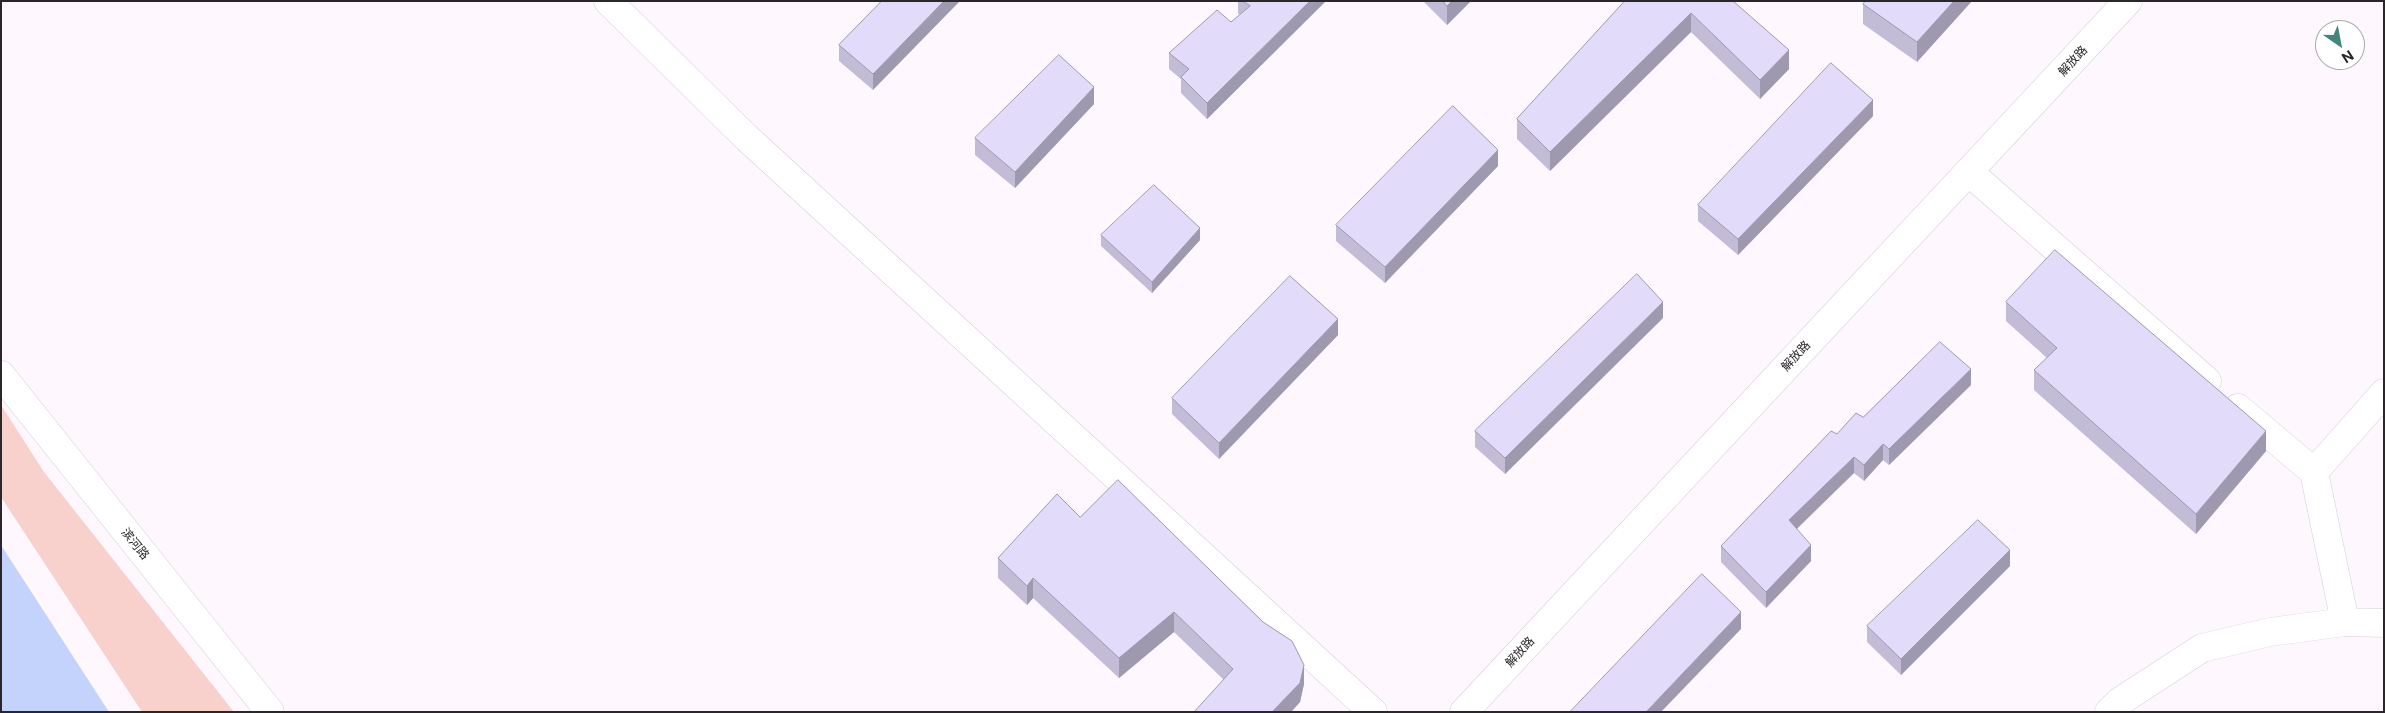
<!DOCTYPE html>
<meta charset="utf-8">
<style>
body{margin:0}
#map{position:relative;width:2385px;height:713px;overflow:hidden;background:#fef7fe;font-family:"Public Sans",sans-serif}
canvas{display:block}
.frame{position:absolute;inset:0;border:2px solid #2a262a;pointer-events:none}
.north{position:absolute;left:2315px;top:20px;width:50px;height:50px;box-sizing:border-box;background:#fff;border:1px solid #aaa8aa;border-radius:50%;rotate:147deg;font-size:14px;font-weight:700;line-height:20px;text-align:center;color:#2a262a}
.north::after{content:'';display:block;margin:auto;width:18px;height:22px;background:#41867d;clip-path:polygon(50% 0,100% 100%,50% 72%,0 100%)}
</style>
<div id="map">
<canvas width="2385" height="713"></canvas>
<div class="frame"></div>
<div class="north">N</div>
</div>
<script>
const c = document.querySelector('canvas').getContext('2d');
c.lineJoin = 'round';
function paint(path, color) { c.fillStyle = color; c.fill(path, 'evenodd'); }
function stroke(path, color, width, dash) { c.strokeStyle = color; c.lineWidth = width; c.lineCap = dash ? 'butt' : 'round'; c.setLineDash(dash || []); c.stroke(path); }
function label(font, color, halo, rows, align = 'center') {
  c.font = font + ' "Public Sans","Noto Sans SC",sans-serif'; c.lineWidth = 5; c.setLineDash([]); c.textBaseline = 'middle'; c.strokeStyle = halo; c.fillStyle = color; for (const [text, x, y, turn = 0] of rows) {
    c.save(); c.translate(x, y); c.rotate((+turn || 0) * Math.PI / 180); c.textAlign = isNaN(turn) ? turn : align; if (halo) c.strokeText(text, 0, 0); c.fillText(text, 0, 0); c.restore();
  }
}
paint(new Path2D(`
 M1,405L44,472L234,712H142L1,497Z`), '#f8d1cd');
paint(new Path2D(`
 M1,545L109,712H1Z`), '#c4d3fb');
const street = new Path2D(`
 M608,1L747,138L1373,712
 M1969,172L2207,381
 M2238,408L2314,472L2345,622
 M2314,472L2384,393
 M2109,712L2119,702L2202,648L2270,632L2345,622L2384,623`);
const secondary = new Path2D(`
 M1,375L270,712
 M1464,712L2128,1`);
stroke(street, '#d7ced7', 29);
stroke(secondary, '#d7ced7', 29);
stroke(street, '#fff', 28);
stroke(secondary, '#fff', 28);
paint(new Path2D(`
 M882,1L873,90L839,61V45Z
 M1238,1H1326L1207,119L1181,93V79L1169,69V53L1231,22L1240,15L1238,13Z
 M1423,1H1471L1447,25Z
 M1625,1H1733L1789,69L1760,99L1691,32L1550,171L1517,139V119Z
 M1866,1H1972L1917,62L1863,24V4Z
 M1094,104L1015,188L975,155V138Z
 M1873,116L1738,255L1698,221V205Z
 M1498,166L1385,283L1336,241V225Z
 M1101,235L1200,240L1152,293L1101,246Z
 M2006,302L2266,451L2196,534L2034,390V370L2047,358L2006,321Z
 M1663,318L1505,474L1475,447V431Z
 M1338,335L1219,459L1172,414V398Z
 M1971,385L1889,465L1883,460L1864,481L1854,473L1797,529L1811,561L1766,608L1721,562V546L1837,434L1863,417Z
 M1080,517L1304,684L1300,702L1291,712H1194L1224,680L1174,632L1119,678L1033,598L1027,605L998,578V558Z
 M2010,566L1901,675L1867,642V626Z`), '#c3bcd7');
paint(new Path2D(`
 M944,1H960L873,90V74Z
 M1310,1H1326L1207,119V103Z
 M1452,1H1471L1447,25V6Z
 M1954,1H1972L1917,62V42Z
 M1691,13V32L1550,171V152Z
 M1789,50V69L1760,99V80Z
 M1094,87V104L1015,188V172Z
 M1873,100V116L1738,255V239Z
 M1498,150V166L1385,283V267Z
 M1200,228V240L1152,293V282Z
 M1663,302V318L1505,474V458Z
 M1338,319V335L1219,459V443Z
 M1971,369V385L1889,465V449Z
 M2266,431V451L2196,534V514Z
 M1883,444V460L1864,481V465Z
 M1854,457V473L1789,536V520Z
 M1811,545V561L1766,608V592Z
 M2010,550V566L1901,675V659Z
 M1033,578V598L1027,605V586Z
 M1174,612V632L1119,678V658Z
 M1741,612V629L1661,712H1646Z
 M1304,665V684L1300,702L1291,712H1272Z`), '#9f99af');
const building = new Path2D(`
 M882,1H944L873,74L839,45Z
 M1243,1H1310L1207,103L1181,77L1189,69L1169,53L1217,10L1231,22L1250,6Z
 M1443,1H1452L1447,6Z
 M1625,1H1733L1789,50L1760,80L1691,13L1550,152L1517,119Z
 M1866,1H1954L1917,42L1863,4Z
 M1059,55L1094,87L1015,172L975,138Z
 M1831,63L1873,100L1738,239L1698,205Z
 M1453,106L1498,150L1385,267L1336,225Z
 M1154,185L1200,228L1152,282L1101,235Z
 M2055,250L2266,431L2196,514L2034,370L2057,348L2006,302Z
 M1637,274L1663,302L1505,458L1475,431Z
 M1290,276L1338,319L1219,443L1172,398Z
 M1940,342L1971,369L1889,449L1883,444L1864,465L1854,457L1789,520L1811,545L1766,592L1721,546L1831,431L1837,434L1856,413L1863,417Z
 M1118,480L1263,622L1292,641L1304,665L1300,683L1272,712H1194L1233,669L1174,612L1119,658L1033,578L1027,586L998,558L1057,494L1080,517Z
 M1978,520L2010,550L1901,659L1867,626Z
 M1702,574L1741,612L1646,712H1570Z`);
paint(building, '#e3dbfa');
stroke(building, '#9f99af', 1);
label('12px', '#2a262a', '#fff', [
 ["解放路",2073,61,-47],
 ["解放路",1796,356,-47],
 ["滨河路",135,544,51],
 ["解放路",1520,652,-47]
]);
</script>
